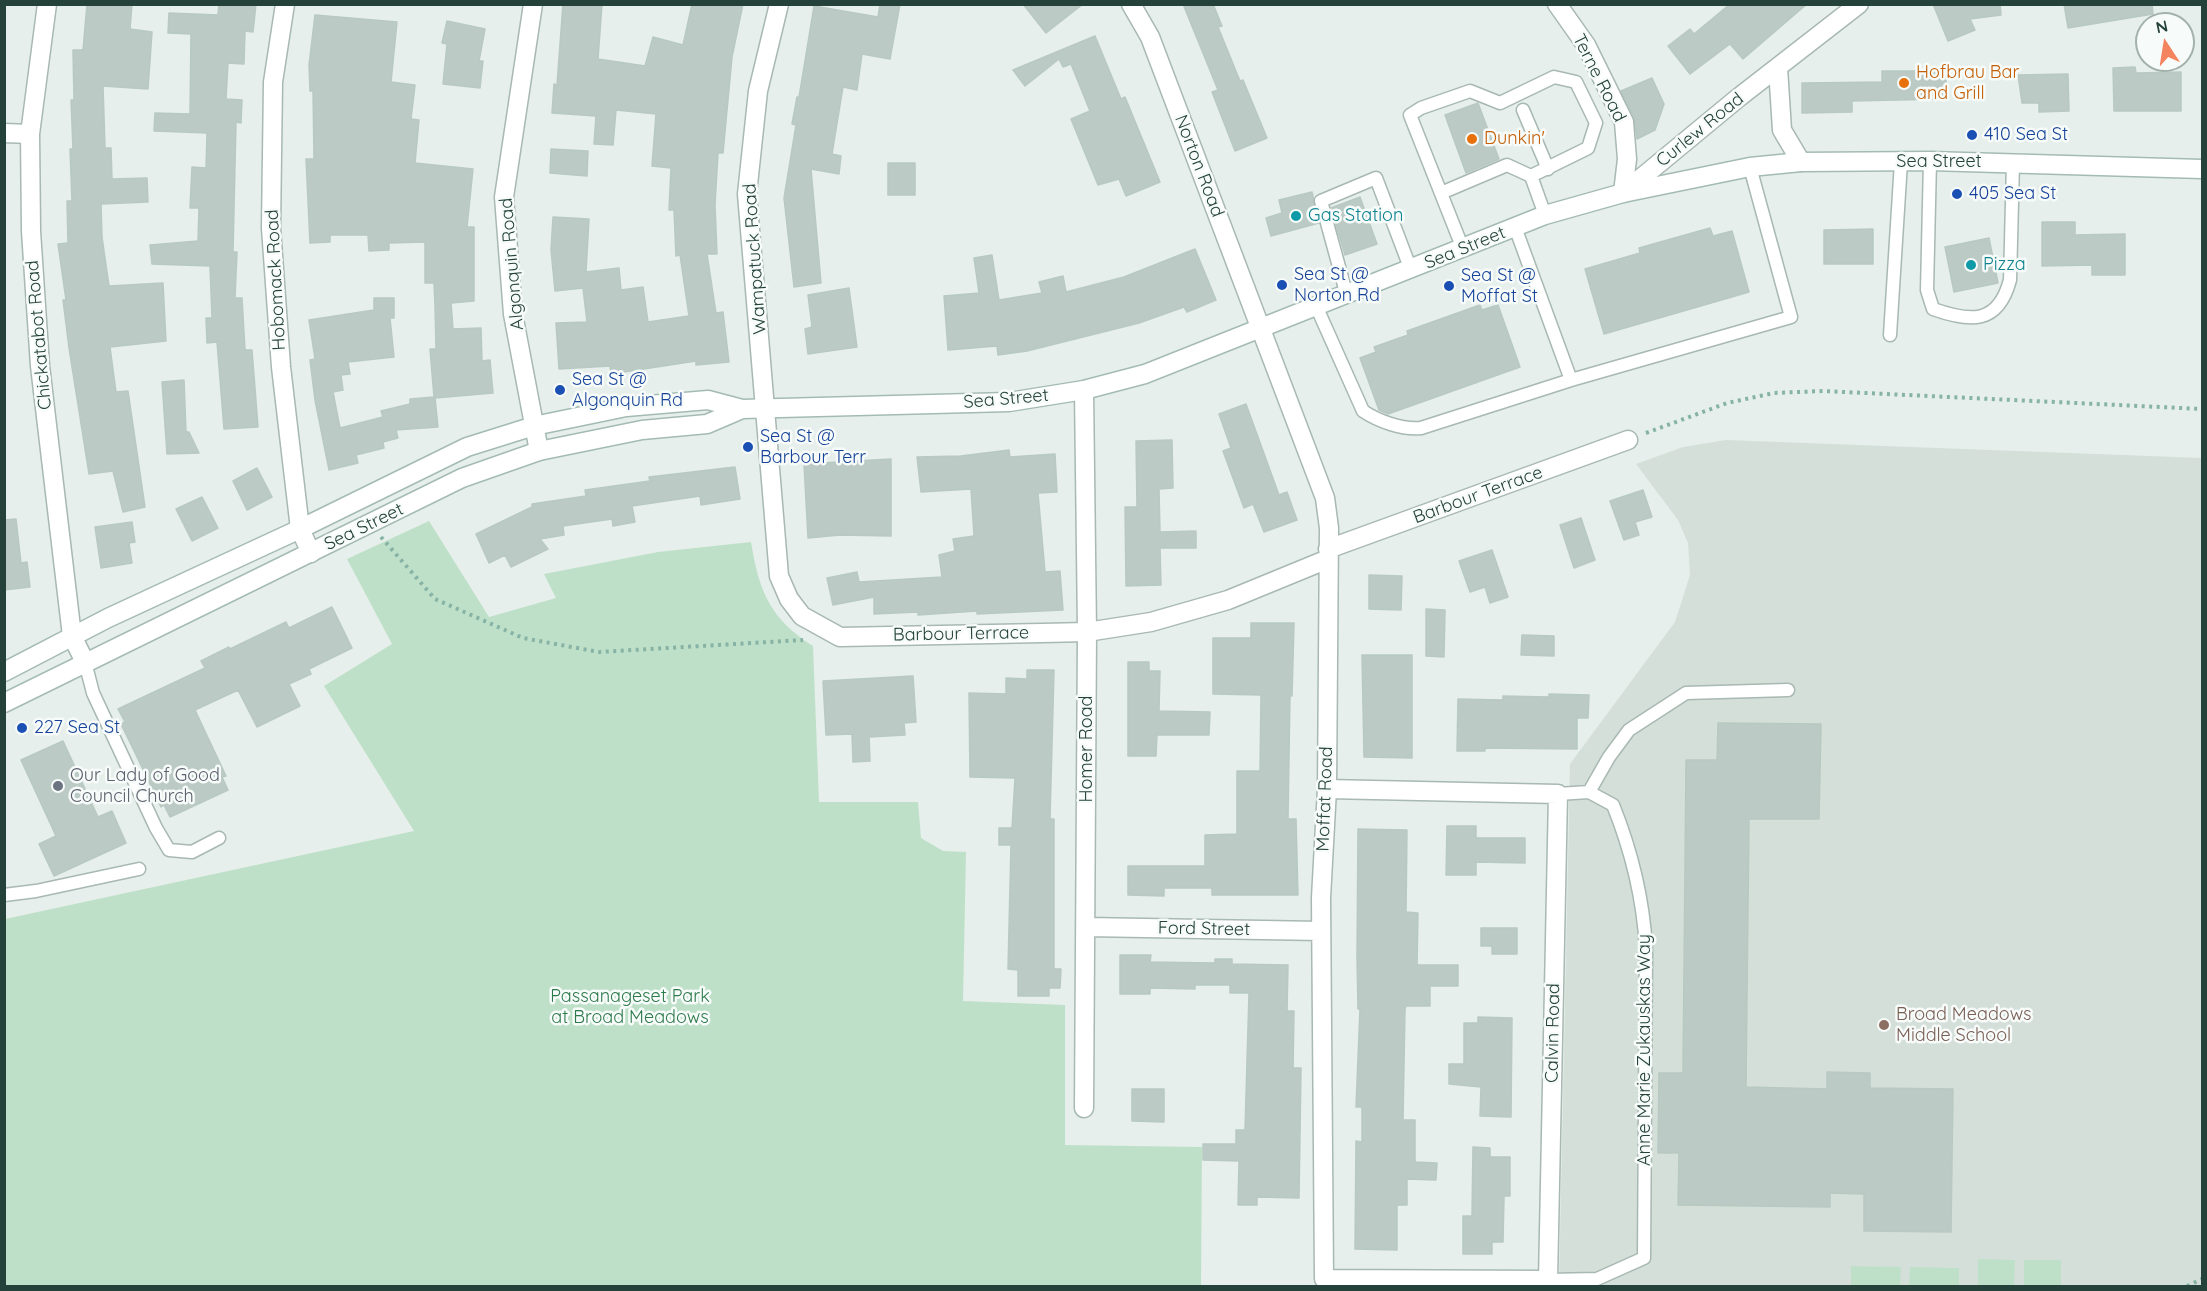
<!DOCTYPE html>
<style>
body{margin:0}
#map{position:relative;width:2207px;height:1291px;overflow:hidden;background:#e6efeb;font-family:Quicksand,sans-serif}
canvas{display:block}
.frame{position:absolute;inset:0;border:6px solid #24423a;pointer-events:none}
.north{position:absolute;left:2135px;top:12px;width:60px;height:60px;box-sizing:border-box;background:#f7fbf9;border:2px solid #a3b1ad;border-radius:50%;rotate:348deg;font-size:16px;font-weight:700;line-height:24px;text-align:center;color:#24423a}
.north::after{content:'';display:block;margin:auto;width:21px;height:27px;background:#f4845f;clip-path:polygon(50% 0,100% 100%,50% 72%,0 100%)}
</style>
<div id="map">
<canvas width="2207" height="1291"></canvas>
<div class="frame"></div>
<div class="north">N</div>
</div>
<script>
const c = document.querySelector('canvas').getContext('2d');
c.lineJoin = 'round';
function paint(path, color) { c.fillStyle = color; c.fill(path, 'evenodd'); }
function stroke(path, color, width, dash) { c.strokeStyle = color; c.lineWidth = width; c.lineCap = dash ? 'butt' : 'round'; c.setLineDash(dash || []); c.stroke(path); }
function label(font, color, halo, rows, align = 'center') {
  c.font = font + ' Quicksand,sans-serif'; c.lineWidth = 5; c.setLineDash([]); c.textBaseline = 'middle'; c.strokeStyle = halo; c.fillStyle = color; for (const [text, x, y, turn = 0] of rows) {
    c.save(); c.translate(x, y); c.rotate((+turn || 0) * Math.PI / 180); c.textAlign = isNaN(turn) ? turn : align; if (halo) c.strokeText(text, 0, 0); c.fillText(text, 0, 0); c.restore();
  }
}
paint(new Path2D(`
 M1726,440L2202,458V1286H1559L1570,764L1675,622L1690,575L1688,543L1678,520L1636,464L1683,447Z`), '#d4dfda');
paint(new Path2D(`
 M429,521L489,617L556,598L544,574L658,552L751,542C759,591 770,619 813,646L819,802H918L921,838L943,851L966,852L963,1001L1065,1005V1145L1202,1147L1201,1286H5V919L414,831L324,686L392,644L347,559Z
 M1978,1259L2015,1260L2014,1286H1978Z
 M2024,1260H2061V1286H2024Z
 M1851,1266L1901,1267L1900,1286H1851Z
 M1910,1267L1959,1268V1286H1909Z`), '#bfe0c8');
const building = new Path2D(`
 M87,4H132L130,29L152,32L148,89L103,86L105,148H111L112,179L147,178L148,202L101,204L102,237L109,286L163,283L166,341L110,347L116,392L128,391L145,507L123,512L113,471L89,474L69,348L63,300H66L58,244L68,243L67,201H72L70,149H73L71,100H74L73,50H83Z
 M219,4H256L253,32L245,31L244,64L228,63L226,99L242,100L241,123L236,122L233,252H237L235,298H242L245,350H252L258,427L224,429L217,342L207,343L206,318H212L210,266L152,264L150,245L198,241L199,208H190L192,167L206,168L207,133L154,131L155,113L190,114L191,34L168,33L169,13L218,15Z
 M563,4H602L598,59L645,66L653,37L683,45L692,4H743L732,57L723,153H718L715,205L717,254H707L716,313L723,312L729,362L696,365V361L611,374L610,366L559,369L556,323L587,322L583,288L555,291L551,250L553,217L589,219L586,272L619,268L621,290L643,287L648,322L689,316L680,255L676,256L674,210H669L671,168L652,166L656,114L616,110L613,145L594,144L596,116L552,113L554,84L557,85Z
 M880,4H900L890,59L862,54L857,90L843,87L832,154L841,156L839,174L811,169L821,283L794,287L784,198L796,125L792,124L797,97H799L814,6L878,17Z
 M1023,4H1083L1046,33Z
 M1183,4H1213L1222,26L1218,27L1240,81L1243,80L1267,138L1235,151L1212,92L1218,90Z
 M1730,4H1807L1743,59L1730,44L1690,74L1668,46L1690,29L1694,34Z
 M1933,4H2000L2001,15L1970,19L1975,30L1948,41Z
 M2064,4H2152L2153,14L2068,28Z
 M315,15L397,22L391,82L415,85L411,119L419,120L415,163L473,169L467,227H474V301L451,303L453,329L481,328L482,361L490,360L493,393L435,398L438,427L396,430L398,438L383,442L384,448L356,455L358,463L329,470L315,400L310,360L315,359L309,320L374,310V298H394V318H390L394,357L348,362L350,374L341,375L343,390L333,392L340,428L383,417L381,411L410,404V399L434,397L430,349H436L435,305L434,283H425V242L389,243V250L369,251L368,235H330V242L310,243L306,159H314L313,91H310L309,65Z
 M447,21L485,29L479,61H483L480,88L443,84L447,44L442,43Z
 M1095,36L1121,99L1125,97L1160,182L1126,196L1119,179L1098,185L1071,119L1090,111L1071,64L1063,67L1059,59L1025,86L1013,70Z
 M2135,67L2136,73L2181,72V111H2114L2113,68Z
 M1882,71H1946V99L1852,101V112L1802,113V83L1882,82Z
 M2068,74L2069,111L2039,112V103H2022L2018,75Z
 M1652,78L1664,104L1655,130L1637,139L1634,117L1621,91Z
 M1478,103L1499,159L1466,173L1445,115Z
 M551,149L588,151L587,176L550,173Z
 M888,163H915V195H888Z
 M1312,192L1319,223L1271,236L1266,218L1282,213L1279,200Z
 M1360,197L1377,244L1345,255L1331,208Z
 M2042,222H2075V235L2125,234V275H2092V265L2042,266Z
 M1710,228L1713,236L1732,231L1749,292L1604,334L1585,269L1640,253L1639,248Z
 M1873,229V264H1824V230Z
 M1989,238L1998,283L1954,292L1945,247Z
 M1195,249L1216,300L1187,312L1184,307L1139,323L1027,351L998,355L997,346L948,350L944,296L979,293L974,258L992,255L999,300L1042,293L1039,282L1063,276L1066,292L1124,277Z
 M849,288L857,347L808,354L805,329L812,327L808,295Z
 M1480,305L1482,310L1498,305L1520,367L1388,414L1379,410L1360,358L1376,352L1374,347L1408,335L1407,331Z
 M184,380L186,432H189L199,453L167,454L162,382Z
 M1246,404L1279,495L1287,492L1297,520L1264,532L1253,504L1244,508L1223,451L1231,448L1219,414Z
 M1172,440L1173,488L1159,489L1160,532L1196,531V548H1160L1161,585L1126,586L1125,507H1137L1136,441Z
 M1009,450L1010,457L1055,454L1057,492L1038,493L1045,572L1060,571L1063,610L977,614V611L918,615V612L874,614V597L833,605L827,578L857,572L859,582L942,577L939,555L955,551L953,539L974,536L971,489L921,492L917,457L961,456Z
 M891,459V536L840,535L808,538L804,464Z
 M735,467L740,499L701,505L700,496L632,506L635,522L613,526L612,519L563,526L564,535L540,539L548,549L511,567L505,555L489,563L476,534L532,507V504L586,496L585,490L650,481L649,477Z
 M257,468L272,497L247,510L233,481Z
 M1643,490L1652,517L1635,522L1639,535L1624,540L1610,501Z
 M202,497L218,528L192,541L176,509Z
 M1581,518L1595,560L1574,568L1560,525Z
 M16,519L21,563L27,562L30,587L4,590V520Z
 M132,522L135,542L129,543L132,563L101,568L95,527Z
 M1492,550L1508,597L1490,603L1485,587L1470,592L1459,561Z
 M1369,575L1402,576L1401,610L1369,609Z
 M332,607L352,648L309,669L311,674L289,684L300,706L257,727L238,690L195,710L226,776L222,777L228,790L170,817L164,805L161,807L138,759L121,724L125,722L118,709L205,668L201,661L229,647L230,649L286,622L289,628Z
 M1426,609L1445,610L1444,657L1426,656Z
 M1251,623H1294L1292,696L1290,695L1288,819H1296L1298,895H1212V888H1164V896L1128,895V866H1205V835L1237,834V771H1260L1261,695L1213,694V638H1251Z
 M1522,635L1554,636V656L1521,655Z
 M1362,655H1412V758L1364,757Z
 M1128,662H1149V671H1160L1159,711L1210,712L1209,735H1157L1156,756H1128Z
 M1027,670H1054L1050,819H1054V969H1061L1060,988H1049V996H1018V970L1008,969L1011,845H999V828H1012L1015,778L970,777L969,693L1006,694V678L1027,679Z
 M913,676L916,722L904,723L905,735L869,737L870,761L853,762L852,734L826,735L823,681Z
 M1549,694L1589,695L1588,718H1577V749L1485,748V751H1457L1458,699L1503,700V696L1549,697Z
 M1718,723L1821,724L1819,819H1749L1746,1087L1827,1089V1072L1870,1073V1088L1953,1089L1951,1232L1864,1231V1194L1830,1193V1207L1678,1205L1679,1153H1658L1659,1073H1683L1686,760H1717Z
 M63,741L98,817L112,811L126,843L54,876L39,844L56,836L21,760Z
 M1447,826H1476V838H1525V863L1476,862V875H1446Z
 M1358,829L1407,830L1406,912L1418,913L1417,965H1458V986H1430V1006H1406L1405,1009L1403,1120H1415V1162L1437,1163L1436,1180L1407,1179V1205H1397V1250L1355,1249L1356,1141L1362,1142V1107H1356L1360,1009H1358L1357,957Z
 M1481,928H1517V954H1492V946H1481Z
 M1120,955H1151L1150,962L1215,963V959H1232V964L1288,965L1287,1011H1294L1293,1068H1301L1299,1198L1257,1197V1205H1238L1239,1161L1203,1160V1144H1236V1130H1245L1249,993H1230V985H1195V989L1150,988V994H1120Z
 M1478,1017L1512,1018L1511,1117L1480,1116L1481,1087L1449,1084V1064H1464V1023H1478Z
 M1132,1089H1164V1122L1132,1121Z
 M1473,1147L1490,1148V1157H1510V1196H1504L1503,1242H1492V1254H1463V1216H1472Z`);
paint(building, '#bbcac4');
stroke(building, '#b8c9c2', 1.5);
const lane = new Path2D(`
 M1523,110L1548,169
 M1930,161L1927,290L1933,309C1970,322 1998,325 2010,280L2013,163
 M1441,193L1507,165L1531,176L1545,215
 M1515,227L1571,380L1791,317L1750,167
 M1463,249L1410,115L1421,108L1470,91L1500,103L1554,77L1576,82L1596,123L1588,148L1531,176
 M1347,296L1321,201L1376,178L1411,270
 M1317,308L1363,411C1378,421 1402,430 1421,428L1571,380
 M1890,335L1901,162
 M85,662L93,693L156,828L169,850L192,852L219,838
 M1589,792L1609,757L1629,730L1686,693L1788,690
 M4,895L36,891L139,869
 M1548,1280L1597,1279L1644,1258L1646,948C1643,897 1632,852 1613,805L1589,792L1558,794`);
const street = new Path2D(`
 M47,4L30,134L31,231L40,366L72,636L85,662
 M285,4L273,82L271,228L281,367L300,529L311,553
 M533,4L504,197L513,314L539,451
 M779,4L758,91L747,194L779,576L789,599L802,616L840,637L1042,633L1087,632L1151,622L1228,600L1328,559
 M1131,4L1150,37L1325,498L1329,528L1327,789L1321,898L1324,1279L1548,1280L1558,794L1327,789
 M1557,4L1586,45L1624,122L1627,159L1623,193
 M1778,68L1782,130L1801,162
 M4,133L30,134
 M1623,193L1738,98L1859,4
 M1328,549L1628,440
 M1086,927L1321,931
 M1084,1108L1087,632L1084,390`);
const secondary = new Path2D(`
 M4,672L108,618L300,529L467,447L534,426L626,407L708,400L742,409
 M4,703L462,478L539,451L642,430L707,424L742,409L1009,402L1084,390L1145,374L1545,215L1623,193L1750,167L1801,162L1930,161L2202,169`);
stroke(lane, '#a8b8b2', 15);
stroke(street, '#a8b8b2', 21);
stroke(secondary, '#a4bbb3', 21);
stroke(new Path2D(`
 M1646,433L1727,403L1774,393L1823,391L2202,409
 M381,537L435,599L523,638L599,652L803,640
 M2187,1286L2202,1279`), '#86b3a5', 4, [3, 4.5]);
stroke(lane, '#fff', 12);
stroke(street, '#fff', 18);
stroke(secondary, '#fff', 18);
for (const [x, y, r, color] of [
 [1904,83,6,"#e8710a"],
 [1972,135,6,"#1a4fb4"],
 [1472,139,6,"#e8710a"],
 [1957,194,6,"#1a4fb4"],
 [1296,216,6,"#0f9aa8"],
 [1971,265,6,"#0f9aa8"],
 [1282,285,6,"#1a4fb4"],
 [1449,286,6,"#1a4fb4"],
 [560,390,6,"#1a4fb4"],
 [748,447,6,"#1a4fb4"],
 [22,728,6,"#1a4fb4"],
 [58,786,6,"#6b7280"],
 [1884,1025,6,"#8d6e63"]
]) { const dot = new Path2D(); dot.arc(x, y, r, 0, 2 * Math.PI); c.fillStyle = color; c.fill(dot); stroke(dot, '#f7fbf9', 2); }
label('18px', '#c56008', '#f7fbf9', [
 ["Hofbrau Bar",1916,73],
 ["and Grill",1916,94],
 ["Dunkin'",1484,139]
], 'left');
label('18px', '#24423a', '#f7fbf9', [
 ["Terne Road",1599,78,63],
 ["Curlew Road",1700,130,-39],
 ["Sea Street",1939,162],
 ["Norton Road",1199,166,69],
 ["Sea Street",1465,248,-22],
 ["Wampatuck Road",755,259,-94],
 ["Algonquin Road",512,264,-95],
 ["Hobomack Road",276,280,-93],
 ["Chickatabot Road",39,335,-95],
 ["Sea Street",1006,399,-5],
 ["Barbour Terrace",1478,495,-20],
 ["Sea Street",364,527,-26],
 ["Barbour Terrace",961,634,-1],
 ["Homer Road",1087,749,-90],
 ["Moffat Road",1325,799,-88],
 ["Ford Street",1204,929,1],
 ["Calvin Road",1553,1033,-89],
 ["Anne Marie Zukauskas Way",1645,1050,-90]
]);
label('18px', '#164399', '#f7fbf9', [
 ["410 Sea St",1984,135],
 ["405 Sea St",1969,194],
 ["Sea St @",1294,275],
 ["Norton Rd",1294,296],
 ["Sea St @",1461,276],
 ["Moffat St",1461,297],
 ["Sea St @",572,380],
 ["Algonquin Rd",572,401],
 ["Sea St @",760,437],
 ["Barbour Terr",760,458],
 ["227 Sea St",34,728]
], 'left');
label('18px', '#0d838f', '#f7fbf9', [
 ["Gas Station",1308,216],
 ["Pizza",1983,265]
], 'left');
label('18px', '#5b616d', '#f7fbf9', [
 ["Our Lady of Good",70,776],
 ["Council Church",70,797]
], 'left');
label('18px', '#2d7a4b', '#f7fbf9', [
 ["Passanageset Park",630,997],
 ["at Broad Meadows",630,1018]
]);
label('18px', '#785e54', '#f7fbf9', [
 ["Broad Meadows",1896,1015],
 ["Middle School",1896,1036]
], 'left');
</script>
